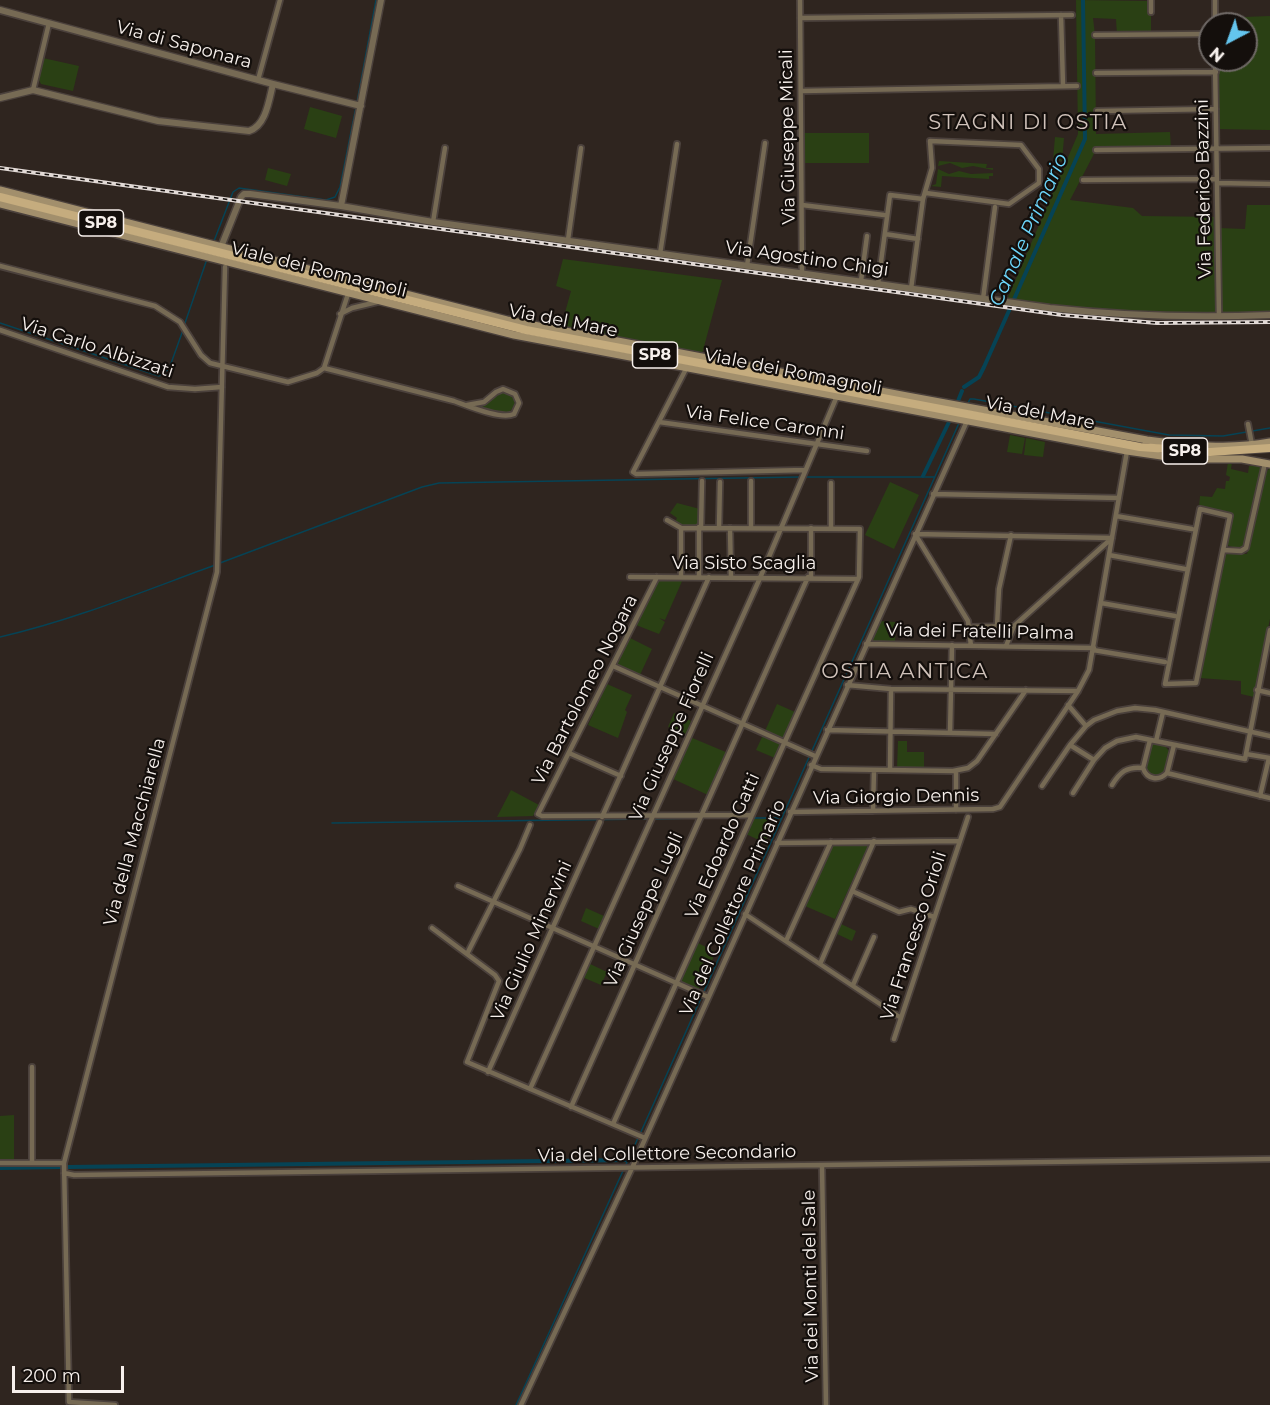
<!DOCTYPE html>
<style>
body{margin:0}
#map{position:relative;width:1270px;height:1405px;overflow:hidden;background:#2f251f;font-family:Montserrat,sans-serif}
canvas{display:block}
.north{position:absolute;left:1198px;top:12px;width:60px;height:60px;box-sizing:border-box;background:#140f0c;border:2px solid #6f6966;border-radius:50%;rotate:221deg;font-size:16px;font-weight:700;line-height:24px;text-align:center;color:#f7f0ec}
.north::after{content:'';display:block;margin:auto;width:21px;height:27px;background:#64c5ee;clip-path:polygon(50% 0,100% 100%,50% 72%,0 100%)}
.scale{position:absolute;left:12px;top:1366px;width:112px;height:27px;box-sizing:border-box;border:3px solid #f7f0ec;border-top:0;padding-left:8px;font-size:18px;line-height:21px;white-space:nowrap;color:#f7f0ec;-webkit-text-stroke:4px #140f0c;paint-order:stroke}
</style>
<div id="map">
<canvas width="1270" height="1405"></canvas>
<div class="north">N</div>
<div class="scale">200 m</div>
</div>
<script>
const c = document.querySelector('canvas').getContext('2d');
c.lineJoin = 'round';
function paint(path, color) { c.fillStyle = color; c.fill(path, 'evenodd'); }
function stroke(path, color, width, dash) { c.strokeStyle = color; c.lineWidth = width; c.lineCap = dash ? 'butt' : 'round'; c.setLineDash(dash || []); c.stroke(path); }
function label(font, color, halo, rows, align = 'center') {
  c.font = font + ' Montserrat,sans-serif'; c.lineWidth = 4.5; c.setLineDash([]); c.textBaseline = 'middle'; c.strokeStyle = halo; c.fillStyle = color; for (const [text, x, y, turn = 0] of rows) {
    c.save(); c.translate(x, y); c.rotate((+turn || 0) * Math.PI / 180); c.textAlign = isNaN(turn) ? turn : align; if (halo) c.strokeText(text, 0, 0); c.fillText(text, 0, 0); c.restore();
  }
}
paint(new Path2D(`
 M1076,0L1151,1V34L1117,35L1116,19L1093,18L1095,35L1096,134L1170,132L1171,149L1096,150L1070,200L1133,208L1142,216L1218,217V228L1245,229L1247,205H1270V315L1179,317L1006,302L1078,134Z
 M1270,16V130L1216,129L1215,60H1246V24H1217L1218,18Z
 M43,58L79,66L73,91L41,84L38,78Z
 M310,107L342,116L336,138L304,129Z
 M802,133H869V163H802Z
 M1055,137L1064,138L1062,161L1053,160Z
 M939,161L987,164L986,168H993V170L973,166L962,168L950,163L938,166Z
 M268,168L291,174L287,186L265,180Z
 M938,169L949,174L959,171L971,174L993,173V176H989V179L942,176L941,187L931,186L936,184Z
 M563,259L722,280L702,354L561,327L571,291L556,286Z
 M501,392L510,394L515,401C512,422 490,410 477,406L486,404Z
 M1010,435L1025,438L1022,454L1007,452Z
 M1026,438L1045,442L1043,457L1024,455Z
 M1228,462H1232L1231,469L1248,473L1249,466H1261L1243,548L1240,550L1227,545L1232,516L1229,514L1230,512L1209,510V508L1201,506L1199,507L1200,496L1212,497L1217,488L1225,489L1226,481H1229L1230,477L1226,475Z
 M1270,468V619L1254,697L1241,694V681L1199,678L1224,557L1228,553L1247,554L1263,475Z
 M890,482L919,495L894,549L865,535Z
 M677,503L700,509L699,526L680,525L675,522L677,518L670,513Z
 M659,579H683L665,620L659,618L665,622L659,634L636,625Z
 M878,621L896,622L895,643L872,642L870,639Z
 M628,637L652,649L639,677L616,665Z
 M607,684L632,695L625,710L627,712L618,738L588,725Z
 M777,704L795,712L784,739L765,731Z
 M674,713L691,721L686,735L668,727Z
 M763,735L781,743L775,758L756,750Z
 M690,737L728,753L708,795L671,778Z
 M898,741H907V752H924V769H897Z
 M1150,743L1165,746L1169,751L1165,772L1161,777H1152C1141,767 1147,756 1150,743Z
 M511,790L539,805L533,816L497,817Z
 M753,819H776L765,843L746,834Z
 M869,844L835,919L805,906L833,845Z
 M586,908L604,916L599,929L581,921Z
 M841,924L856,931L852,941L837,934Z
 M698,943L716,952L698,991L679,982Z
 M588,963L607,972L601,985L582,977Z
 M14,1115V1161H0V1116Z`), '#2a4014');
stroke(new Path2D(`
 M357,102L376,0
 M214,241L233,192L239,188L326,200L335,197L340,187L356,107
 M0,323L159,376L169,369L183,330
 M184,326L207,259
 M967,405L970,399H974L1169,435L1223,436L1270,428
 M805,477H935
 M220,563L422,487L439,483L800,477
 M0,637C74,620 144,591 215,565
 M702,818H748
 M753,818H781
 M654,819L697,818
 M332,823L649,819
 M640,1134L959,423
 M516,1405L638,1138`), '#064355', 1.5);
stroke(new Path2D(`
 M964,387L979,377L984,367L1085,139L1083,0
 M958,401L962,391
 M923,476L949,422
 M68,1167L628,1160
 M0,1168L62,1167`), '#064355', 4);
const minor = new Path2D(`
 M800,0L802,273
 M1215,0V24
 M1151,12V0
 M1061,15L1063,86
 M800,18L1072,15
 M1095,35L1210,34
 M1215,60L1219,317
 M1096,73L1216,72
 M258,80L280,0
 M33,90L49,23
 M801,91L1077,86
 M1097,111L1216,109
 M1096,150L1270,148
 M1083,180L1217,179
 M1217,183L1270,184
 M802,205L884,215
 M433,222L445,148
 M885,234L918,239
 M568,240L581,148
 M660,254L677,144
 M0,266L155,306L180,322L201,355L210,363L288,382L317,373L324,368L348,294
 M747,266L765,143
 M861,281L867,236
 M878,284L890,195L923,199
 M911,289L923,199L932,168L930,141L1021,145L1039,169V183L1009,204L926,193
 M983,299L995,207
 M340,314L352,308L377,302
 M0,330L168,387L195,389L222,387
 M687,367L633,472L636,474L805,470
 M324,368L454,401C468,406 501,420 514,414L519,403L515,394L503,389L496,392L484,402L467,405
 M659,422L867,451
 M1248,424L1252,445
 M751,481V528
 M933,494L1119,498
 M1200,509L1230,516L1196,683L1165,684Z
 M1116,516L1192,529
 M699,527V577
 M681,528V577
 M701,528L702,481
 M719,528L720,482
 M730,528L731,578
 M811,528V577
 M831,528V483
 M915,534L1112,538
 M915,534L968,621L971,646
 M1223,550L1241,551L1246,548L1265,463
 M1109,555L1185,569
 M630,577L857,579
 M657,577L538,814L542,816L752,815
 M1101,603L1175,616
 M997,626L999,589L1011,535
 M970,627L1014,626
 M866,644L1094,648
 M1006,646L1014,626L1112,538
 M1093,650L1165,662
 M613,666L815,756
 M847,685L891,689L1078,691
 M1257,690L1270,693
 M1068,705L1086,726
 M827,730L996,734
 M950,733L952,645
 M1150,740L1143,768C1147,780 1159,781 1167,773L1174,745
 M1156,741L1163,712
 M1070,745L1094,760
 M569,753L621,776
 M1246,754L1270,758
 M811,765L821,769L953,771L968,768L977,761L1026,690
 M890,770L891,689
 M1167,773L1270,798
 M1112,785C1120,772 1127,766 1143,768
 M1042,786L1070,745L1086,726L1094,720L1117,711L1135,708L1155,710L1270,736
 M1073,793L1094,760L1105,748L1117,741L1136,737L1245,759L1270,630
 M1260,796L1269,758
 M956,810V771
 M873,811L874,770
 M790,812L993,809L1000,807L1078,691L1089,670L1127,451
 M602,817L709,577
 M777,843L960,841
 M458,886L708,997
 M852,891L899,912L911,909L934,917
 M745,914L901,1018
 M432,928L495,975L499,981L467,1062L645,1138
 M786,941L831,842
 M467,954L520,849L530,825
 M820,964L874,841
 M853,985L874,937
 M894,1039L968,817
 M32,1067V1163
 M488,1072L600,822
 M530,1089L760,578L837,396
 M571,1107L808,577
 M613,1124L859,577L860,529L681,528L667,520
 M0,1163H64
 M822,1166L826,1405
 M64,1173L74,1175L1270,1159
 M115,1405L69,1402L64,1163L217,572L225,267
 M521,1405L632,1168L967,421`);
const tertiary = new Path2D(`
 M0,10L273,84L361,106
 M0,98L33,90L158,121L249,131C266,126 269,100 273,84
 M341,206L381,0
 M221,247L241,197L244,194H250L341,206L433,222L1050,308C1124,316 1196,318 1270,315`);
const secondary = new Path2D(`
 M0,190L507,320L907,396L1147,440C1188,445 1229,450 1270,442
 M0,204L514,335L1127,451L1182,459H1242L1270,464`);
const primary = new Path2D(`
 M0,197L526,330L1140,447L1210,452L1270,448`);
stroke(minor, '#4b413c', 8);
stroke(tertiary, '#4b413c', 9);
stroke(secondary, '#4b413c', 10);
stroke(primary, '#4b413c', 10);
stroke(minor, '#766a54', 4.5);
stroke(tertiary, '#766a54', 6);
stroke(secondary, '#a28f6c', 7);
stroke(primary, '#c5ac7e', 8);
const rail = new Path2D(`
 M0,168L1062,315L1157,323L1270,322`);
stroke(rail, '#e2dad6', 4);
stroke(rail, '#140f0c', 1.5, [4.5]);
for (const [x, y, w] of [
 [101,223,45],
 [655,355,45],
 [1185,451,45]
]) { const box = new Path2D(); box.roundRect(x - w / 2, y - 13, w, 26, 4.5); c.fillStyle = '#140f0c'; c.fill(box); stroke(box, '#f7f0ec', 1.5); }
label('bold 16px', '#f7f0ec', null, [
 ["SP8",101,223],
 ["SP8",655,355],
 ["SP8",1185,451]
]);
label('18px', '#f7f0ec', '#140f0c', [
 ["Via di Saponara",184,45,15],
 ["Via Giuseppe Micali",788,137,-91],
 ["Via Federico Bazzini",1204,189,-91],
 ["Via Agostino Chigi",807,259,8],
 ["Viale dei Romagnoli",319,270,14],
 ["Via del Mare",563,321,11],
 ["Via Carlo Albizzati",97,348,18],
 ["Viale dei Romagnoli",793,372,11],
 ["Via del Mare",1040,413,11],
 ["Via Felice Caronni",765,423,8],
 ["Via Sisto Scaglia",744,564],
 ["Via dei Fratelli Palma",980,632,1],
 ["Via Bartolomeo Nogara",585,690,-63],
 ["Via Giuseppe Fiorelli",672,737,-66],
 ["Via Giorgio Dennis",896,797,-1],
 ["Via della Macchiarella",135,832,-75],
 ["Via Edoardo Gatti",723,846,-66],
 ["Via del Collettore Primario",733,908,-66],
 ["Via Giuseppe Lugli",644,910,-66],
 ["Via Francesco Orioli",914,936,-72],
 ["Via Giulio Minervini",532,941,-66],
 ["Via del Collettore Secondario",667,1154,-1],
 ["Via dei Monti del Sale",811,1286,-91]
]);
label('italic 20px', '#6dd6fb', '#140f0c', [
 ["Canale Primario",1029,230,-66]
]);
c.letterSpacing = '1.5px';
label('21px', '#d0c2ba', '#140f0c', [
 ["STAGNI DI OSTIA",1028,123],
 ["OSTIA ANTICA",905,672]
]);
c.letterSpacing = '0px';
</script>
